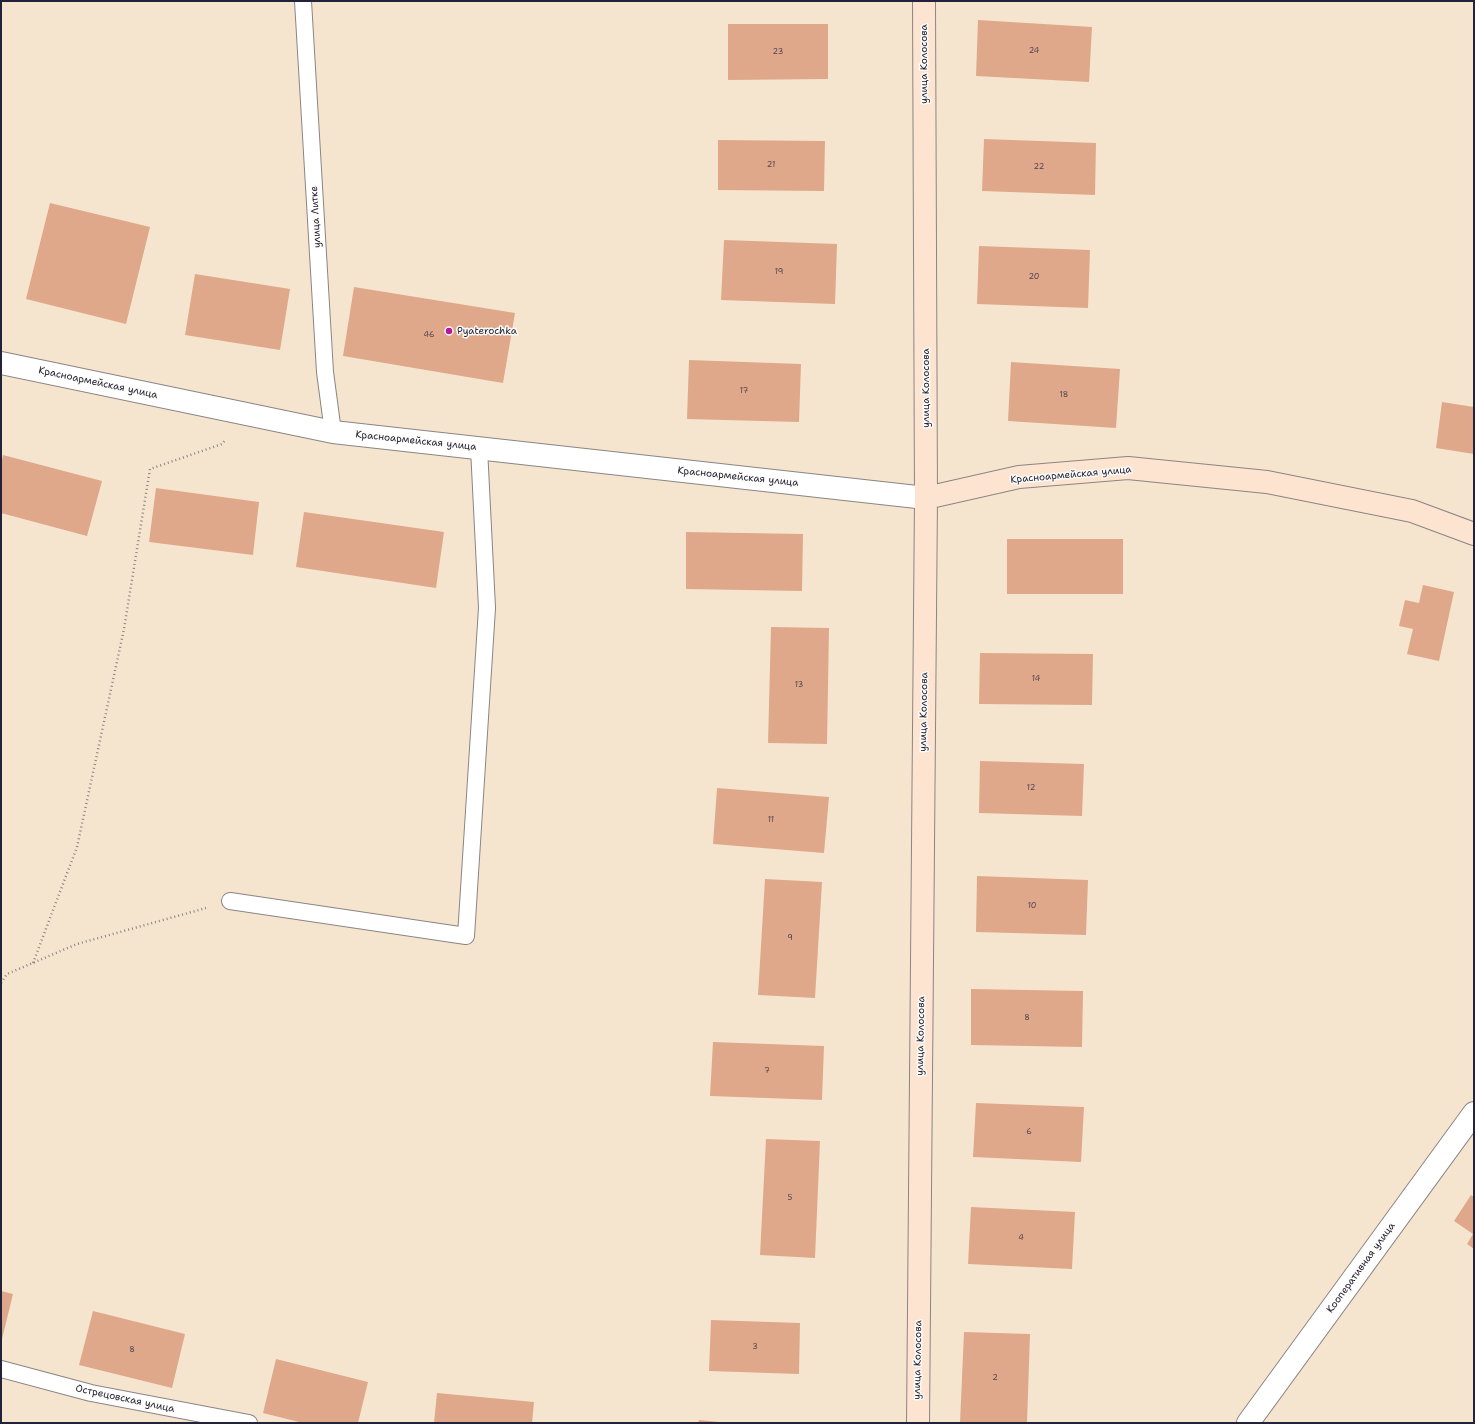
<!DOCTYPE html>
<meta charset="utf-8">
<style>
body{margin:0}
#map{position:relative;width:1475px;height:1424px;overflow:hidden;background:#f6e5ce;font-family:"Shantell Sans",sans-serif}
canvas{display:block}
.frame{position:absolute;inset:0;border:2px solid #22223b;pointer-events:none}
</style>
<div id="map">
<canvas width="1475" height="1424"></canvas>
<div class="frame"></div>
</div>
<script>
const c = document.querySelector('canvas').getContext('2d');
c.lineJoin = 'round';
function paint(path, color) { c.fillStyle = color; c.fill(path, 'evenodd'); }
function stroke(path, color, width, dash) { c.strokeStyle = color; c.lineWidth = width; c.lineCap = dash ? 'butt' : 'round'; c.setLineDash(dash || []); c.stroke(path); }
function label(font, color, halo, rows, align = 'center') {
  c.font = font + ' "Shantell Sans",sans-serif'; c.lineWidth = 3; c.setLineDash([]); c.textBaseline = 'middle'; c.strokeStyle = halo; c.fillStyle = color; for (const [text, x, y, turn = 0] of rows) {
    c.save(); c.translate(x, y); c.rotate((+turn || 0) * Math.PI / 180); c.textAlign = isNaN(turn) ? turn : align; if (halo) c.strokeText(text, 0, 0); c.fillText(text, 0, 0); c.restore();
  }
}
paint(new Path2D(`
 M978,20L1092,27L1089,82L976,76Z
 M728,24H828V79L728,80Z
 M984,139L1096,143L1095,195L982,191Z
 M718,140L825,141L824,191L718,190Z
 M50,203L150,227L126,324L26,299Z
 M724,240L837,244L835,304L721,300Z
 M979,246L1090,250L1088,308L977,304Z
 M195,274L290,289L280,350L185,335Z
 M354,287L515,313L503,383L343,356Z
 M689,360L801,364L799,422L687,419Z
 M1011,362L1120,369L1116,428L1008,421Z
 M1442,402L1474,407V454L1436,448Z
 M3,455L102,481L87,536L1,513V464Z
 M156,488L259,502L253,555L149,542Z
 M304,512L444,532L436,588L296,567Z
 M686,532L803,534L802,591L686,589Z
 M1007,539H1123V594H1007Z
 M1423,585L1454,592L1439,661L1407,654L1413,629L1399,626L1405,600L1419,603Z
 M771,627L829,628L827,744L768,743Z
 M980,653L1093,654L1092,705L979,704Z
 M980,761L1084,764L1082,816L979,813Z
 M717,788L829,797L824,853L713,844Z
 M977,876L1088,880L1086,935L976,932Z
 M765,879L822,882L815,998L758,995Z
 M971,989L1083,991L1082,1047L971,1045Z
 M713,1042L824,1046L822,1100L710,1096Z
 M976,1103L1084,1107L1081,1162L973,1157Z
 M766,1139L820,1141L815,1258L760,1255Z
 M1471,1195L1474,1197V1249L1467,1244L1473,1234L1454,1221Z
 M971,1207L1075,1212L1072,1269L968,1264Z
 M1,1291L13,1294L2,1339H1Z
 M93,1311L185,1334L172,1388L79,1365Z
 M711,1320L800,1323L799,1374L709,1371Z
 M964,1332L1030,1334L1027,1423H960Z
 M276,1359L368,1382L358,1423H303L263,1413Z
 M437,1393L534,1402L532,1423H434Z
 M699,1420L719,1422V1423H698Z`), '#dfa88b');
const lane = new Path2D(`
 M303,1L325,372L333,432
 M230,901L466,936L487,608L479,448
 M1,1369L91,1393L249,1423`);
const street = new Path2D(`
 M1,363L333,432L926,498
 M1248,1423L1474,1113`);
const secondary = new Path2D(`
 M926,498L1019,477L1128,468L1267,482L1412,511L1474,534
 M918,1423L926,498L924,1`);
stroke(lane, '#8c8484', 18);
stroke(street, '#8c8484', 24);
stroke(secondary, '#8c8484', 24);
stroke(new Path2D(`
 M33,963L77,847L124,629L150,469L222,444L226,439
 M1,983L7,974L77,944L206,908`), '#8c8484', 2.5, [1, 3]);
stroke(lane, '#fff', 16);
stroke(street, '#fff', 22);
stroke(secondary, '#fde4d0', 22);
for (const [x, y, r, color] of [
 [449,331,4,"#b5179e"]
]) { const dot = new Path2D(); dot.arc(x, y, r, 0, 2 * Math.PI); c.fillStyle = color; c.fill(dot); stroke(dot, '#fdfcf7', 1.5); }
label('8px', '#51444f', null, [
 ["24",1034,51],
 ["23",778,52],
 ["21",771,165],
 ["22",1039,167],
 ["19",779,272],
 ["20",1034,277],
 ["46",429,335],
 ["17",744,391],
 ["18",1064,395],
 ["14",1036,679],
 ["13",799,685],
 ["12",1031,788],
 ["11",771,820],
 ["10",1032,906],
 ["9",790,938],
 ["8",1027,1018],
 ["7",767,1071],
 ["6",1029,1132],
 ["5",790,1198],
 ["4",1021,1238],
 ["3",755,1347],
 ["8",132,1350],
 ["2",995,1378]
]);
label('10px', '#22223b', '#fdfcf7', [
 ["улица Колосова",924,64,-90],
 ["улица Литке",316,217,-93],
 ["Красноармейская улица",98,383,12],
 ["улица Колосова",926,388,-90],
 ["Красноармейская улица",416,441,6],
 ["Красноармейская улица",1071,475,-5],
 ["Красноармейская улица",738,477,6],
 ["улица Колосова",924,712,-89],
 ["улица Колосова",921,1036,-89],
 ["Кооперативная улица",1361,1268,-54],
 ["улица Колосова",918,1360,-89],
 ["Острецовская улица",125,1399,12]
]);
label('10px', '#22223b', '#fdfcf7', [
 ["Pyaterochka",457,331]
], 'left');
</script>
